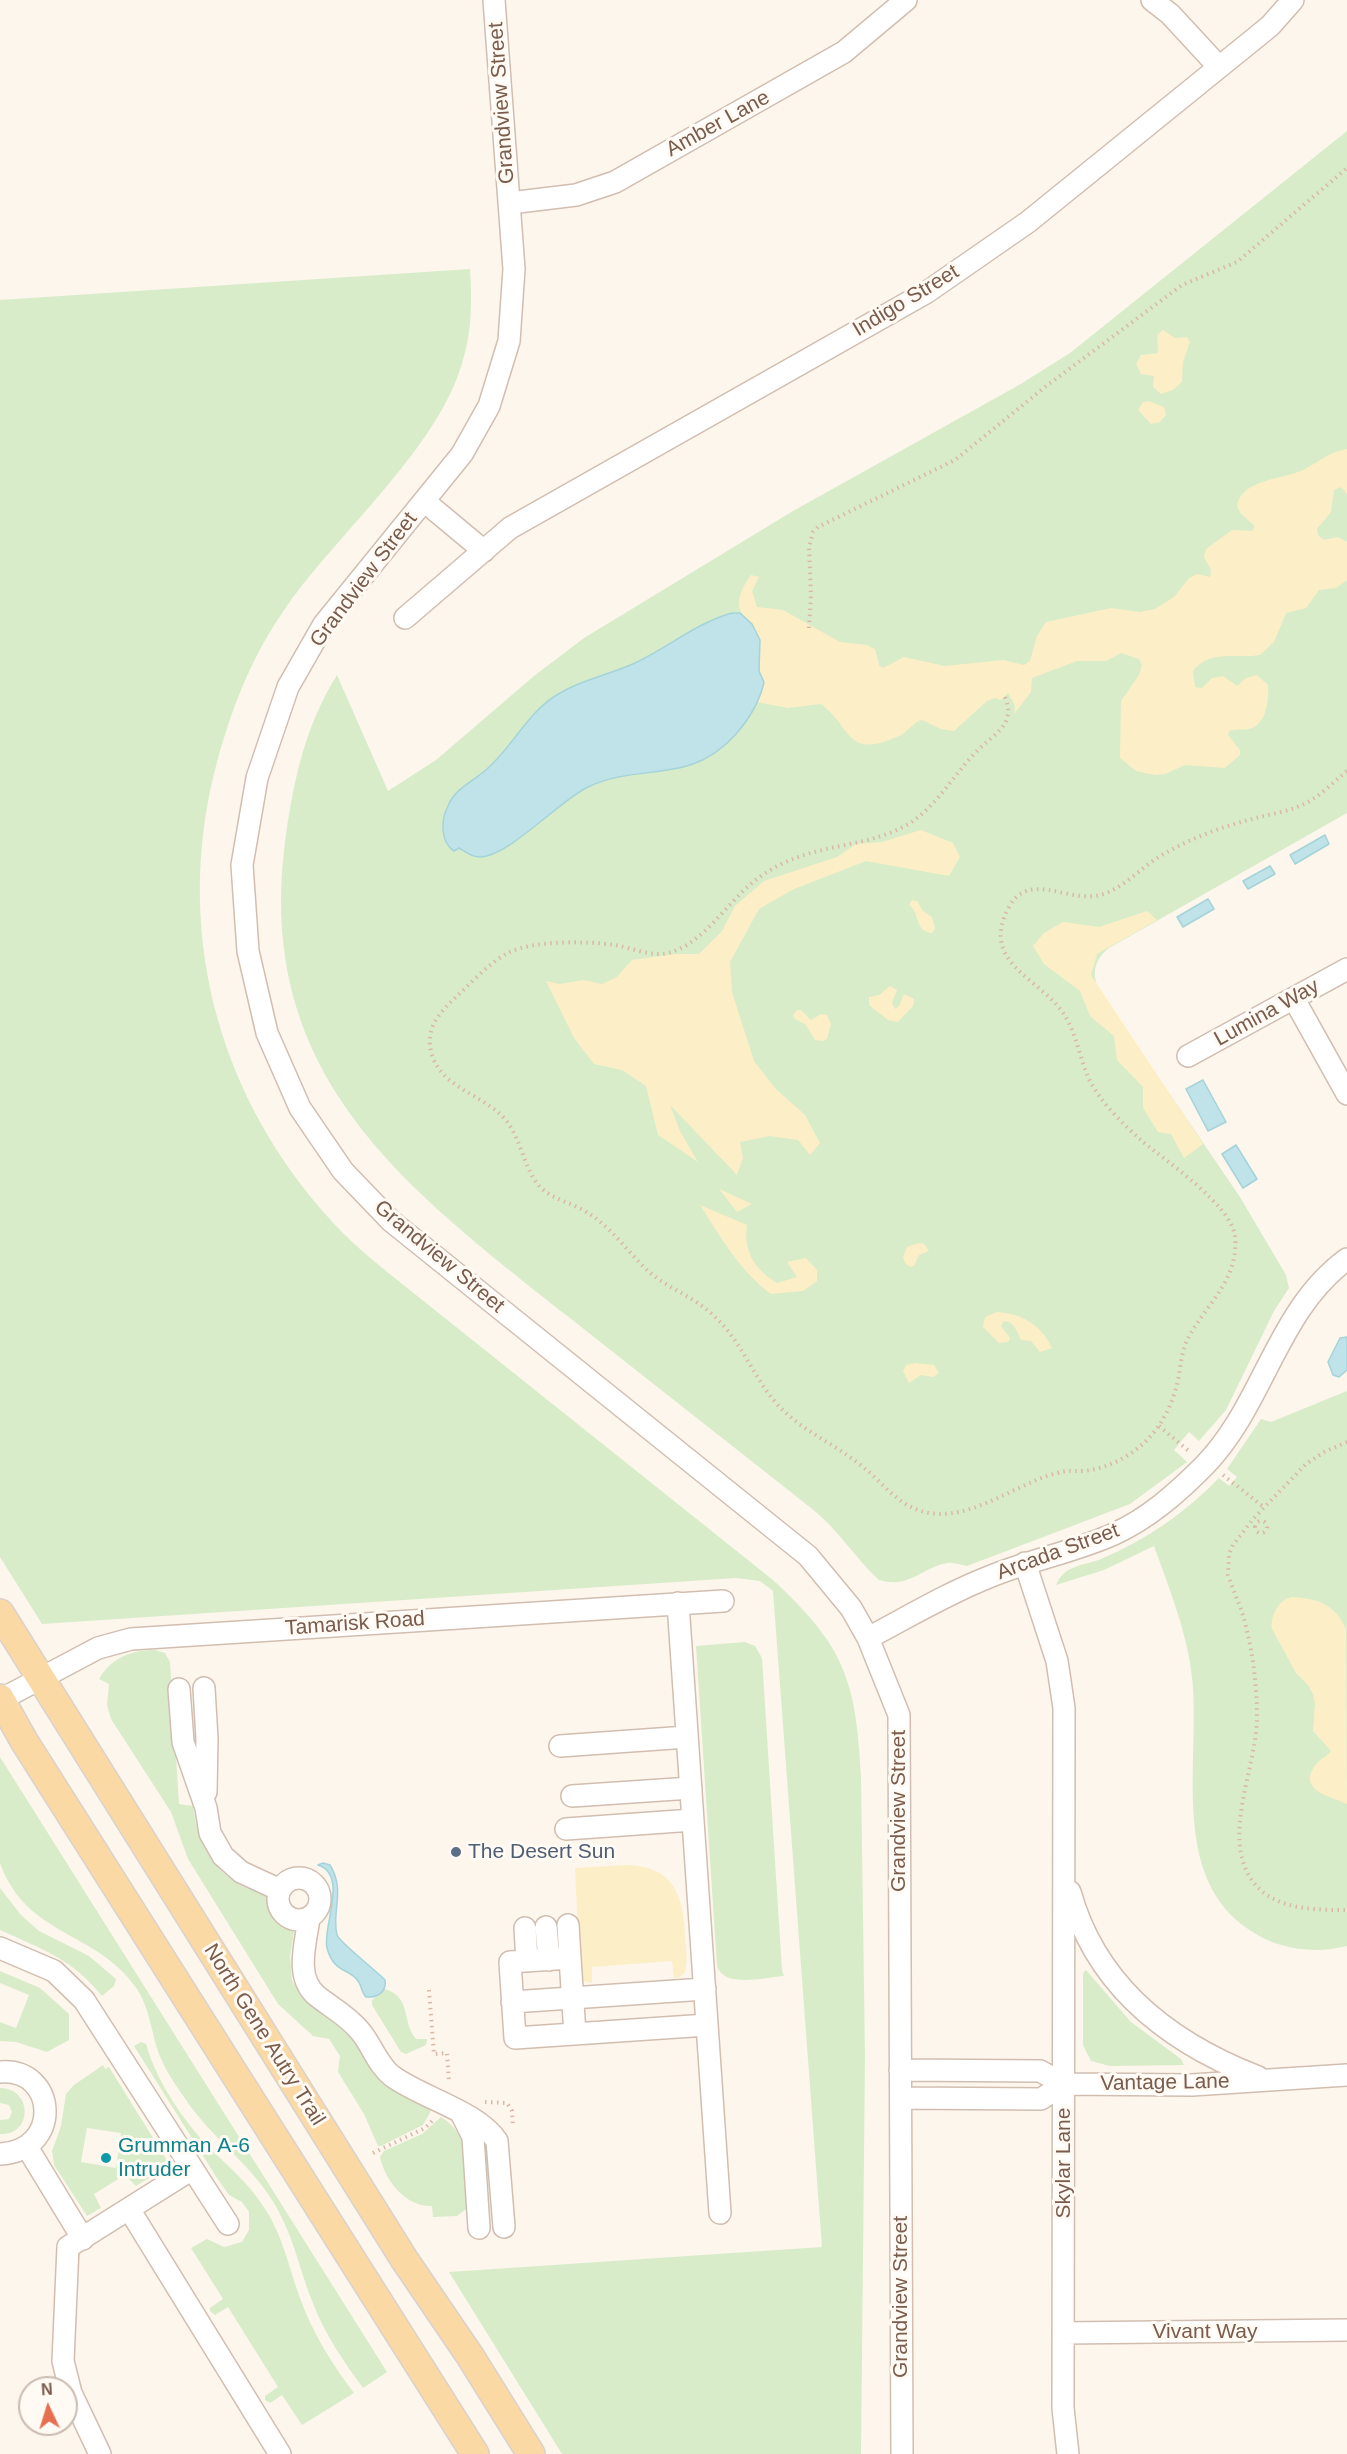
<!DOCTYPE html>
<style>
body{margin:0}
#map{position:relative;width:1347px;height:2454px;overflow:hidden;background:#fdf6ec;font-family:Helvetica,sans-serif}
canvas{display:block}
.north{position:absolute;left:18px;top:2376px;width:60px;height:60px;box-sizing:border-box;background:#fffaf3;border:2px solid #cabbb1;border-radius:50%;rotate:356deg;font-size:16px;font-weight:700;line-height:24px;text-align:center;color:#7a5c4d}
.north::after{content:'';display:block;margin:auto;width:21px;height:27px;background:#e76f51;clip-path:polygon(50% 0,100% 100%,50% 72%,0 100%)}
</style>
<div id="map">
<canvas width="1347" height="2454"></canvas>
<div class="north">N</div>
</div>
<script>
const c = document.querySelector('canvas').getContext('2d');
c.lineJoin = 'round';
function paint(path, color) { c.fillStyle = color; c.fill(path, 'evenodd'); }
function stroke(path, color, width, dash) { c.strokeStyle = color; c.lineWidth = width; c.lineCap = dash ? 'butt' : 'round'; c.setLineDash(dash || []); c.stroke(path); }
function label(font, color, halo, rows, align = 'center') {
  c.font = font + ' Helvetica,sans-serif'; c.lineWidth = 6; c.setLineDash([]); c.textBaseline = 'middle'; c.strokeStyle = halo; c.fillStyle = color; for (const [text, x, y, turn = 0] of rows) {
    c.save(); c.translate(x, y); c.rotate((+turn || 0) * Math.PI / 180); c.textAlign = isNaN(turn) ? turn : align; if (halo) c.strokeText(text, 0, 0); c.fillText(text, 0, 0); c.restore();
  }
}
paint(new Path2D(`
 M1347,131V813L1109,948C1095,959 1091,973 1099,990L1240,1197L1286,1275L1289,1288L1274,1311L1226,1410L1199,1441L1189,1432L1174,1450L1187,1462L1130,1504L967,1566C961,1565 953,1562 948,1563C921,1567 911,1589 879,1580C855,1558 838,1529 811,1508C729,1443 647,1379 566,1315C402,1185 255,1075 285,842C293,782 305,726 337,675L388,791L436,760L534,676L584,638L793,511L1019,385L1070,353Z
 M470,269C472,300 472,330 463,360C440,446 338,533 287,606C253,653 232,707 217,762C173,925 215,1091 328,1217C347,1239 369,1257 391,1275L773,1580C844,1646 856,1679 861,1776L865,2057L861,2454H562L449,2272L822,2247L773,1591L760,1581L736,1578L42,1624L0,1557V300Z
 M1347,1391V1946C1314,1954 1280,1950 1251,1931C1168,1878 1201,1761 1192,1677C1187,1632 1169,1588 1154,1546L1104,1570L1056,1585C1064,1565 1083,1566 1101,1559C1146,1540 1185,1513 1219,1478L1229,1486L1237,1477L1227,1469L1261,1419L1271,1422Z
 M745,1642L755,1646L762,1658L782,1970L784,1976C766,1977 724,1989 717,1966L696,1646Z
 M155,1650L165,1653L170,1662L179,1804L193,1806C197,1839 210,1868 240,1885C249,1890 259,1891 267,1896L273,1913L294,1932L290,1956L292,1980L301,1996L349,2035L379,2079L431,2111L423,2125L381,2146H378L364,2114L338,2072L340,2056L329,2039L313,2036L278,2004L188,1859L171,1812L111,1719L107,1705L109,1684L99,1679C111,1658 131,1650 155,1650Z
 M0,1757L387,2372L363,2388C344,2362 326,2336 314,2306C301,2275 295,2242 279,2212C257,2168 212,2140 184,2097C174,2083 165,2069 159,2054C151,2032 150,2009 137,1989C97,1930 27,1938 0,1863Z
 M0,1888L21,1915L39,1931L89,1956L116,1979L114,1986L102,1996C72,1959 42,1949 0,1930Z
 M1086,1970L1131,2022L1181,2059L1184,2065L1110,2066L1091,2061L1083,2045V1973Z
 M0,1971L40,1988L69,2014V2040L47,2052L16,2042L0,2041V2022L16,2028L29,1995L0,1983Z
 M385,1989C412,1997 401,2021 416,2039H427L426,2045L406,2054L401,2052L372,2005V2000Z
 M141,2042L146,2044C158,2086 188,2128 220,2158C237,2174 252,2188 265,2209C283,2236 289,2268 300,2298C312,2332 332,2364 354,2393L302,2425L282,2395L270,2403L265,2400V2396L278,2387L228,2307L215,2315L210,2311V2308L223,2299L191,2248L207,2239L224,2247L242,2242L249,2230V2212L242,2202L229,2195L217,2178L134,2046Z
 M103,2065L105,2069L109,2067L168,2162L165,2164L167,2167L136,2186L125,2175L94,2194L101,2208L87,2216L54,2165L52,2151L61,2126L66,2094L74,2085ZM87,2128L121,2133L116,2168L81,2162Z
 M0,2088C33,2088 33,2136 0,2134V2120L9,2119L12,2112L9,2105L0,2103Z
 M441,2117C473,2136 467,2174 469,2207L457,2216L433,2217L432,2206C406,2207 385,2181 380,2157L384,2151L422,2134Z`), '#d8ecc9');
paint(new Path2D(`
 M1163,330L1175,338L1187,337L1190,342L1183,362L1182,382L1173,390L1161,394L1153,387L1154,376L1141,374L1136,364L1141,355L1158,353L1157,335Z
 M1149,401L1164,407L1166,415L1160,422L1151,424L1138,410L1143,402Z
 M1347,449V494L1341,487L1334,490L1331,512L1317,529L1318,535L1324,540L1338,537L1347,542V580L1336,588L1319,590L1306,608L1286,613L1274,642L1260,655C1236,659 1210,649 1193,671L1195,687L1202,688L1212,678L1223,676L1237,686L1246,678L1257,675L1268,685C1269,698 1267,722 1252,728C1245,731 1236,728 1229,731L1228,735L1240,750V755L1225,768L1185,765L1165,774L1155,775L1136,771L1120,758L1121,701L1139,675L1142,665L1139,659L1121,653L1106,661H1077L1032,678L1031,692L1014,714L1015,706L1008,693L1001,700L995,698L987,701L954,731L941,729L922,720C913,722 908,732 899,736C845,760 853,728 821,704L788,708L757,702C762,692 766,680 759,671L752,624C731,609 739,592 751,575L759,577L752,591L757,607L783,610L840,642L867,645L875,649L879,665L883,668L904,657L945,666L1003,660L1024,665L1030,661L1037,636L1046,622L1111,608L1140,612L1155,609L1174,597L1189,578L1197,574L1210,577L1211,570L1204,557L1206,549L1232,530L1252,531L1254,528V525L1241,514L1237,506C1241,478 1285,480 1305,469C1320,461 1329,452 1347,449Z
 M921,830L953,843L960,857L949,876L866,861L794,889L759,909L730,962L732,992L754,1061L776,1089L805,1115L820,1143L810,1155L798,1140L770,1136L740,1142L743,1158L737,1175L670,1105L680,1131L698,1162L658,1135L646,1086L622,1070L594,1064L574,1038L546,981L560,984L583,980L602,984L617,977L632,960L676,954H699L722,931L735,906L764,881L837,857L856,844L882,842Z
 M912,900L917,901L923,911L932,917L935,929L932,933C914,931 921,914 909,905Z
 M1147,911L1157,920L1097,954L1091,975L1203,1144L1184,1158L1171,1134L1158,1132L1143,1108V1087L1117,1060L1114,1036L1090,1016L1080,991L1044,964L1033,946L1044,933L1063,922L1099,927Z
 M890,986L897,990L892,1003L895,1009L899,1006L904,994L914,999L913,1006L898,1022L888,1020L869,1005V997L879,995Z
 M797,1010H801L811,1020L821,1014L827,1015L831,1024L827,1039L823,1041L815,1040L805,1024L795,1019L793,1015Z
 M719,1189L752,1204L737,1212Z
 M700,1205L747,1225C743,1251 755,1270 777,1283L797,1277L787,1262L806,1258L817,1270V1281L803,1291L771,1294C739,1270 722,1239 700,1205Z
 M919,1243L924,1244L929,1251L919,1255L914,1266L910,1267L905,1263L903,1257L907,1247Z
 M997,1312C1023,1314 1041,1325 1052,1348L1040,1352L1031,1341L1021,1340C1017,1332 1014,1321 1004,1321L1001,1326L1010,1338L1008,1342L999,1343L983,1327L985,1317Z
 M915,1363L934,1365L939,1373L933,1377L921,1375L909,1383L903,1371L906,1365Z
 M1291,1597C1317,1598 1335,1604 1346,1629L1347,1804C1331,1796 1296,1791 1316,1764C1321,1758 1327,1757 1331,1751L1313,1731L1315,1704L1313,1694L1308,1685L1296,1673L1272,1629C1270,1616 1278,1601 1291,1597Z
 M628,1865C673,1867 683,1894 685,1934C686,1947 688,1960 685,1972L680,1977L674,1978L672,1961L592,1967V1983L583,1981L580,1978L575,1868Z`), '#fcefc7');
const water = new Path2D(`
 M732,613H740L752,624L760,640L759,671L764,682C760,701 749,719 736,734C689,787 640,761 586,788C557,803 509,856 480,857C471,857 466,852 459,848L454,851C440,842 441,819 448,806C455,788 474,781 487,769C512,747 527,714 555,696C580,680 609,675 635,663C669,647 696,623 732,613Z
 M1325,835L1329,844L1295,864L1290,855Z
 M1270,866L1275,874L1248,889L1243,881Z
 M1208,899L1214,909L1183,927L1177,917Z
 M1203,1080L1226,1122L1208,1131L1186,1089Z
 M1236,1145L1257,1179L1243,1188L1222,1154Z
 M1347,1337V1370L1339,1377L1333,1375L1328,1362L1340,1338Z
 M323,1863L330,1865C346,1891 331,1912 337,1935C340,1943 377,1971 385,1980C387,1992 377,1998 366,1997C361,1992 362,1986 358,1981C350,1968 334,1974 327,1948C322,1927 349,1875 318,1865Z`);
paint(water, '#bfe3e8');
stroke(water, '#a5d3da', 1.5);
const minor = new Path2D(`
 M494,0L514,269L509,341L489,406L462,454L324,624L288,687L257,778L242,865L248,951L267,1033L300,1108L343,1171L391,1221L808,1556L851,1608L868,1638L899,1715L902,2454
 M1152,0L1170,14L1219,67
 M510,203L576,195L615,182L844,52L906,0
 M424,501L484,551
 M405,618L510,528L927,292L1028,222L1270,26L1293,0
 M1294,999L1347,1094
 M1188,1056L1347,969
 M1025,1563L1057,1661L1064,1708L1063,2408L1068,2454
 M678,1603L720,2213
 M868,1638C908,1617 948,1593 989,1577C1030,1560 1074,1552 1114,1534C1149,1518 1177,1493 1204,1466C1264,1405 1276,1311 1347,1259
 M204,1688L207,1739L206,1792
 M179,1689L183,1742L206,1808L210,1833L223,1856L241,1872L280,1890
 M0,1700L98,1648L131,1639L723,1601
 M560,1746L687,1737
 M572,1796L691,1788
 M566,1829L693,1820
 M278 1899a21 21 0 1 1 42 0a21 21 0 1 1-42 0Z
 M1070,1892C1096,1986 1170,2043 1258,2077
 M309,1918C306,1943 294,1977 317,1996C332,2008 348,2016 360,2031C372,2045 377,2064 392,2076C422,2098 477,2111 497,2141L504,2227
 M568,1925L570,1958
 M546,1927L549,1960
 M525,1928L527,1961
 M0,1948L54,1971L84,2000L228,2224
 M512,2002L705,1989
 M575,2034L570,1958L510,1962L515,2038L707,2025
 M900,2070L1040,2071L1064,2084L1192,2085L1347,2075
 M0,2072C57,2067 63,2151 0,2154
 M901,2098L1041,2099L1064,2084
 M462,2115L473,2137L479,2228
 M27,2147L83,2239
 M129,2209L280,2454
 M1063,2333L1347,2330
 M100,2454L71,2393L63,2361L68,2247L192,2169`);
const major = new Path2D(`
 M0,1613L404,2259L470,2356L531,2454
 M0,1698L24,1741L475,2454`);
stroke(minor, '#d1beb0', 24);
stroke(major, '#dad1cd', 30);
stroke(new Path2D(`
 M809,628L811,596L809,547L813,532L818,527L955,460L1045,387L1182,285L1237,262L1347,168
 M1005,697C1016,725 995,733 977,751C952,776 934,812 901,828C856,850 808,843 761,876C729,898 705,944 668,953C651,957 632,948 615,945C587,941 533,940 508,953C489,963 472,982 456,997C439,1013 424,1029 432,1055C442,1087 480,1094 502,1116C522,1136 522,1167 540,1187C553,1200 573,1203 588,1213C612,1228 626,1250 646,1269C666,1288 693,1296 713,1315C741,1340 752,1375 776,1403C801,1431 834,1443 863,1467C877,1478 889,1493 904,1503C955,1536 1009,1485 1057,1473C1068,1470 1072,1471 1083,1471C1106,1469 1127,1458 1144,1443C1161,1427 1171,1407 1177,1385C1181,1367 1181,1348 1191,1333C1209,1302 1239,1278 1235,1236C1231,1205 1166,1161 1142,1141C1124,1125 1100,1102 1089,1079C1080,1059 1077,1036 1065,1016C1042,978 978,964 1009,907C1028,872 1064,900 1095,896C1122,892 1141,866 1164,854C1191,838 1222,827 1252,819C1269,814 1288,812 1304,804C1321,796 1333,782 1347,771
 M1159,1426L1190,1452
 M1347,1442L1324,1452L1306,1464L1254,1518L1233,1545L1229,1554L1228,1575C1233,1591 1241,1606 1245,1623C1253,1653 1257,1686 1257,1718C1256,1770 1222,1834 1251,1879C1272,1910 1313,1910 1347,1910
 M1223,1475L1265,1508
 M1255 1527a6 6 0 1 1 12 0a6 6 0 1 1-12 0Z
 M429,1990L434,2054L447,2053L449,2082
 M485,2102L507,2103L512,2111L513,2126
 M373,2153L425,2128L433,2120`), '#d9b8a5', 4, [1.5, 4.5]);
stroke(minor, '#fff', 21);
stroke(major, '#fbd9a5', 27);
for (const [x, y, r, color] of [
 [456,1852,6,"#5c6f8a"],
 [106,2158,6,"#0f9aa8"]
]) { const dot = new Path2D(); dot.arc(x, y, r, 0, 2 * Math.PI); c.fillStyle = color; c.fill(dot); stroke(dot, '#fffaf3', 2); }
label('21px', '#7a5c4d', '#fffaf3', [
 ["Grandview Street",502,103,-94],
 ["Amber Lane",718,124,-29],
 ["Indigo Street",906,301,-31],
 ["Grandview Street",364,580,-53],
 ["Lumina Way",1267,1013,-29],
 ["Grandview Street",439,1257,40],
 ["Arcada Street",1058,1552,-20],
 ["Tamarisk Road",355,1624,-4],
 ["Grandview Street",899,1811,-90],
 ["North Gene Autry Trail",264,2035,58],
 ["Vantage Lane",1165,2083,-1],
 ["Skylar Lane",1064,2163,-90],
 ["Grandview Street",901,2297,-90],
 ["Vivant Way",1205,2332]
]);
label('21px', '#4e5e75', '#fffaf3', [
 ["The Desert Sun",468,1852]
], 'left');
label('21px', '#0d838f', '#fffaf3', [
 ["Grumman A-6",118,2146],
 ["Intruder",118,2170]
], 'left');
</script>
